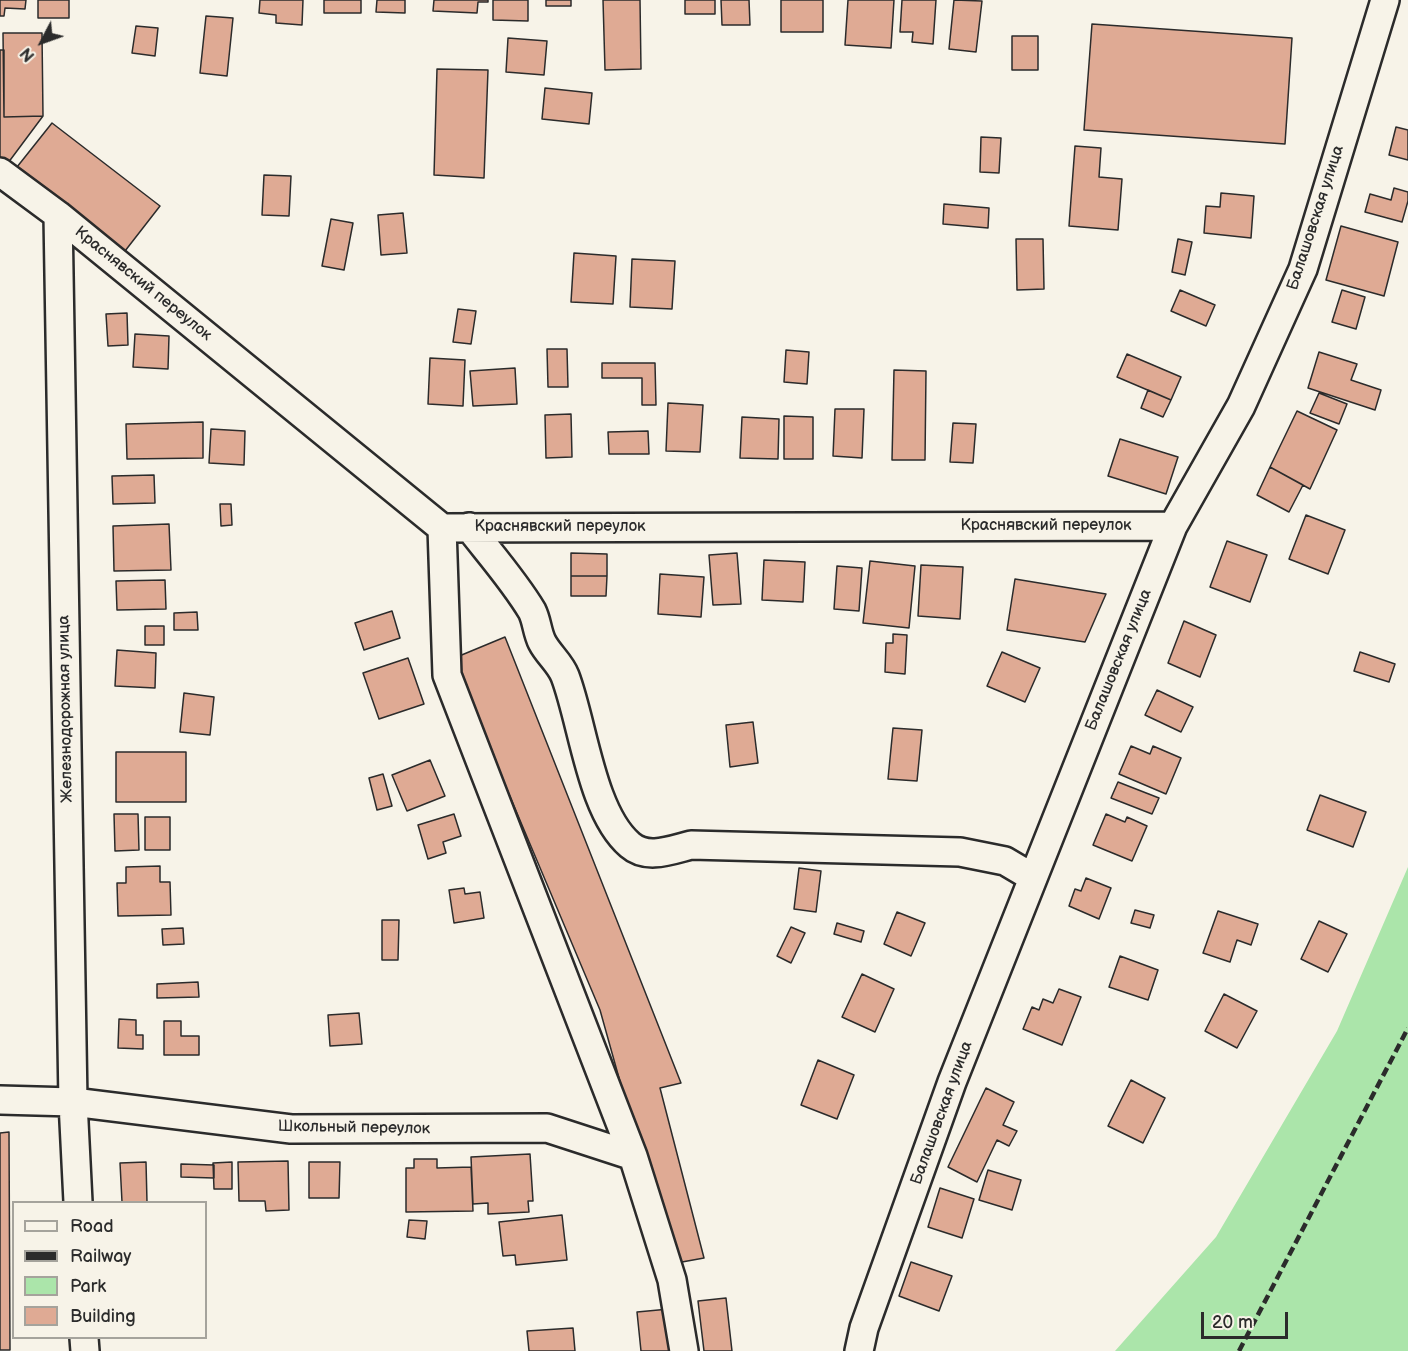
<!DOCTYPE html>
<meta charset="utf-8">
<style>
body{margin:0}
#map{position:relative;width:1408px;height:1351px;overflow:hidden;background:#f7f3e8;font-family:"Balsamiq Sans",sans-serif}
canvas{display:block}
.legend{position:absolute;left:12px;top:1201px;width:195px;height:138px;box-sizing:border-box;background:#f7f3e8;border:2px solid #a5a39c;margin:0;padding:8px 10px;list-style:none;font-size:18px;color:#2b2b2b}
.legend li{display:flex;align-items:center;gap:12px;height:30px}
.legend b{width:30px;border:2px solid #a5a39c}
.north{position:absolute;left:12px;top:12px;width:60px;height:60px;-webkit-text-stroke:4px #f7f3e8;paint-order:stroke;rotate:229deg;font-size:16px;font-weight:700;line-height:24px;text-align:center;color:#2b2b2b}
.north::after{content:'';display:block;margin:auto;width:21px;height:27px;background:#2b2b2b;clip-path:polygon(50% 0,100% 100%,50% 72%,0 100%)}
.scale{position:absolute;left:1201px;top:1312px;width:87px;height:27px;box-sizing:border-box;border:3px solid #2b2b2b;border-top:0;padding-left:8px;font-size:18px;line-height:21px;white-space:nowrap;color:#2b2b2b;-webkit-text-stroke:4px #f7f3e8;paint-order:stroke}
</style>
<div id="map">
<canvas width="1408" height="1351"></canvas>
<ul class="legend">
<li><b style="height:8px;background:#f7f3e8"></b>Road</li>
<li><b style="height:8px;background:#2b2b2b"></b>Railway</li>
<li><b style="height:16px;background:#abe5aa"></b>Park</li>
<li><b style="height:16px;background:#dfaa94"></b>Building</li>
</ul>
<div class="north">N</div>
<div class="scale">20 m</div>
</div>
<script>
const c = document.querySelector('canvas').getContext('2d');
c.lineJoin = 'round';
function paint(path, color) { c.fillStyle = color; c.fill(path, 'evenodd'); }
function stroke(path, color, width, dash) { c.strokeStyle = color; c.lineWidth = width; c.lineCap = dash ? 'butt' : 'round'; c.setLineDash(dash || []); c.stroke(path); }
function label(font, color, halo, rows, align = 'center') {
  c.font = font + ' "Balsamiq Sans",sans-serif'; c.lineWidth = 5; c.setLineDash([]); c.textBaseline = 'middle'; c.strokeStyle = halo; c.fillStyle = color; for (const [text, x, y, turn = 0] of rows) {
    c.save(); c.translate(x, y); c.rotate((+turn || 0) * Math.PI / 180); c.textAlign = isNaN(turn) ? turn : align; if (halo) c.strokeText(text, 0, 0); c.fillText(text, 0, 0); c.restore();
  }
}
paint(new Path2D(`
 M1408,867V1351H1115L1216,1237L1337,1031Z`), '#abe5aa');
const building = new Path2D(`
 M0,0H26L25,9L5,8L4,16H0Z
 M38,0H69V18H38Z
 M260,0H303L302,25L276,23V15L259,13Z
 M324,0H361V13H324Z
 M377,0H405V13L376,12Z
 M434,0H488V2H478L477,13L433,11Z
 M493,0H528V21L493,20Z
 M546,0H571V6H546Z
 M603,0H640L641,69L605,70Z
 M685,0H715V14H685Z
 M721,0H749L750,25H722Z
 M781,0H823V32H781Z
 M848,0H894L891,48L845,45Z
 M902,0H936L933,44L912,42L913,32H900Z
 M954,0L982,1L976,52L949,49Z
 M206,16L233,18L227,76L200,73Z
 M1092,24L1292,38L1285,144L1084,130Z
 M136,26L158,28L155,56L132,53Z
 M3,33H42L43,116L4,117Z
 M1012,36H1038V70H1012Z
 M508,38L547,41L544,75L506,72Z
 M0,50H4V117L43,116L5,167L0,164Z
 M437,69L488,70L484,178L434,175Z
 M545,88L592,93L589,124L542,119Z
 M52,123L160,206L125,251L17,167Z
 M1396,127L1408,130V160L1389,155Z
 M981,137L1001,138L999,173L980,172Z
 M1075,146L1101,148L1099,177L1122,179L1118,230L1069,226Z
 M264,175L291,176L289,216L262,215Z
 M1394,188L1408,192V201L1402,222L1365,212L1370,194L1391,200Z
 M1221,193L1254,196L1251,238L1204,233L1206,206L1220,207Z
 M944,204L989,208L988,228L943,224Z
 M403,213L407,253L381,255L378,215Z
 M331,219L353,223L344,270L322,266Z
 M1341,226L1398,242L1384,296L1326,280Z
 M1016,239H1043L1044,289L1017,290Z
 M1178,239L1192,242L1185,275L1172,272Z
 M574,253L616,256L613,304L571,302Z
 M632,259L675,261L672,309L630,307Z
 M1180,290L1215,305L1206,326L1171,311Z
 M1342,290L1365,297L1356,329L1332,322Z
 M458,309L476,311L471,344L453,342Z
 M127,313L128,345L108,346L106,314Z
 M135,334L169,336L168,369L133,367Z
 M547,349H567L568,387H548Z
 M786,350L809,352L807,384L784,382Z
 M1319,352L1357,364L1351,380L1381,390L1375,410L1308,388Z
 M1127,354L1181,377L1171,400L1117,377Z
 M430,358L465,360L463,406L428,404Z
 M602,363H655L656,405H642V378H602Z
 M515,368L517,404L473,406L470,371Z
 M894,370L926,371L925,460H892Z
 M1148,390L1171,400L1163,417L1141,408Z
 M1319,393L1347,404L1339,424L1310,413Z
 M668,403L703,405L700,452L666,451Z
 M835,409H864L862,458L833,456Z
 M1297,411L1337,430L1310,489L1270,467Z
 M571,414L572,457L546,458L545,415Z
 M784,416L813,417V459H784Z
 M742,417L779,419L778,459L740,458Z
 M203,422V458L127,459L126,424Z
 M953,423L976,424L973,463L950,462Z
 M211,429L245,431L244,465L209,463Z
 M648,431L649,454H609L608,432Z
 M1120,439L1178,457L1166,494L1108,476Z
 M1270,467L1303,485L1289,512L1257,495Z
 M154,475L155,503L113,504L112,476Z
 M220,504H231L232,525L221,526Z
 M1306,515L1345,530L1328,574L1289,559Z
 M169,524L171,570L114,571L113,526Z
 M1227,541L1267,555L1250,602L1210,587Z
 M571,553L607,554V576H571Z
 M737,553L741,604L713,605L709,555Z
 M764,560L805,562L803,602L762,600Z
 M870,561L915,566L909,628L863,623Z
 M921,565L963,567L960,619L918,616Z
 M837,566L862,568L859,611L834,609Z
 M660,574L704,577L701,617L658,614Z
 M571,576H607L606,596H571Z
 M1015,579L1106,594L1085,642L1007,630Z
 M165,580L166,609L117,610L116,581Z
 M392,611L400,638L364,650L355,623Z
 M197,612L198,630H174V613Z
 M1184,621L1216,635L1200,677L1168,663Z
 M145,626H164V645H145Z
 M893,634L907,635L905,674L885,672L886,643H893Z
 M505,637L681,1083L660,1088L704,1258L671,1264L600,1010L452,659Z
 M117,650L156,653L155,688L115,686Z
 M1002,652L1040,668L1025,702L987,686Z
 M1360,652L1395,664L1389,682L1354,671Z
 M408,658L424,704L379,719L363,673Z
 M1157,690L1193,707L1181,732L1145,715Z
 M184,693L214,697L210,735L180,732Z
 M753,722L758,763L730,767L726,725Z
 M893,728L922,730L917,781L888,779Z
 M1131,746L1150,754L1153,746L1181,758L1166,794L1119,774Z
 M116,752H186V802H116Z
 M430,760L445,796L407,811L392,775Z
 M383,774L392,806L377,810L369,778Z
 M1118,782L1159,798L1152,814L1111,798Z
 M1320,795L1366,812L1353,847L1307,830Z
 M114,814H138L139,850L115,851Z
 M454,814L461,836L443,842L446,853L428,859L418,825Z
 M1106,814L1125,822L1127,817L1147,826L1132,861L1093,845Z
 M145,817H170V850H145Z
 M160,866V882H170L171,915L118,916L117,883H126V867Z
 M799,868L821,871L816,912L794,909Z
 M1086,878L1111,888L1099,919L1069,906L1075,889L1081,891Z
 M464,888L465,894L480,892L484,918L454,923L449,890Z
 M1135,910L1154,915L1150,928L1131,923Z
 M1218,911L1258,924L1251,945L1237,940L1230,962L1203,953Z
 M897,912L925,923L911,956L884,944Z
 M382,920H399L398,960H382Z
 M1319,921L1347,934L1328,972L1301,959Z
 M837,923L864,931L861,942L834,934Z
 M791,927L805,933L791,963L777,956Z
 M183,928L184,944L163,945L162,929Z
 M1120,956L1158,970L1148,1000L1109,987Z
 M862,974L894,989L875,1032L842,1017Z
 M198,982L199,997L157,998V984Z
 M1059,989L1081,997L1062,1045L1023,1029L1032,1007L1039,1010L1043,999L1053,1003Z
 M1224,994L1257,1011L1237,1048L1205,1031Z
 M359,1013L362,1044L330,1046L328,1015Z
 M119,1019L136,1020V1035H143V1049L118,1048Z
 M164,1021H181V1036H199V1055H164Z
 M818,1060L854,1075L837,1119L801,1105Z
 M1131,1080L1165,1098L1143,1143L1108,1126Z
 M986,1088L1014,1102L1003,1125L1017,1131L1009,1146L997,1140L977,1182L948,1167Z
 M9,1132L10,1350H0V1133Z
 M530,1154L533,1201H528L529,1212L488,1214V1203L473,1204L471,1157Z
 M414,1159H437V1168L471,1167L473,1211L406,1212V1168H414Z
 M288,1161L289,1210L266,1211L265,1201H239L238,1162Z
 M146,1162L147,1202H122L120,1163Z
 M232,1162V1189H214L213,1163Z
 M309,1162H340L339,1198H309Z
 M181,1164L214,1165V1178L181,1177Z
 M988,1170L1021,1180L1012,1210L979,1200Z
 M940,1188L974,1199L962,1238L928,1227Z
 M562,1215L567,1260L516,1265L515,1255L503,1256L499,1222Z
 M409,1220L427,1221L425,1239L407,1237Z
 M911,1262L952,1276L939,1311L899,1296Z
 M726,1298L732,1351H704L698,1301Z
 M669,1309L673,1351H641L637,1312Z
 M573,1328L575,1351H529L527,1331Z`);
paint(building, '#dfaa94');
stroke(building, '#2b2b2b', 1.5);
const minor = new Path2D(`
 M0,172L58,215L442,528L1173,526
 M58,215L73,1102L78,1202
 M469,527C490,554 514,581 532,611C537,621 537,632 542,642C548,654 560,663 565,676C583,723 591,812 630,845C647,860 671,850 691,845L960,852L1005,861L1032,877
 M442,528L447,675L633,1156L672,1280L684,1351
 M0,1100L73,1102L291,1129L547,1128L633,1156
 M84,1338L85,1351
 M859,1351L864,1328L952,1082L1173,526L1241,406L1303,269L1385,0`);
stroke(minor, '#2b2b2b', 32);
stroke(minor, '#f7f3e8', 27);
stroke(new Path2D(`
 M1239,1351L1408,1028`), '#2b2b2b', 4.5, [9, 4.5]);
label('16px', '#2b2b2b', '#f7f3e8', [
 ["Балашовская улица",1316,218,-72],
 ["Краснявский переулок",143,284,39],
 ["Краснявский переулок",1046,526],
 ["Краснявский переулок",560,527],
 ["Балашовская улица",1119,660,-68],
 ["Железнодорожная улица",66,709,-91],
 ["Балашовская улица",942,1113,-70],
 ["Школьный переулок",354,1128,1]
]);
</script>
